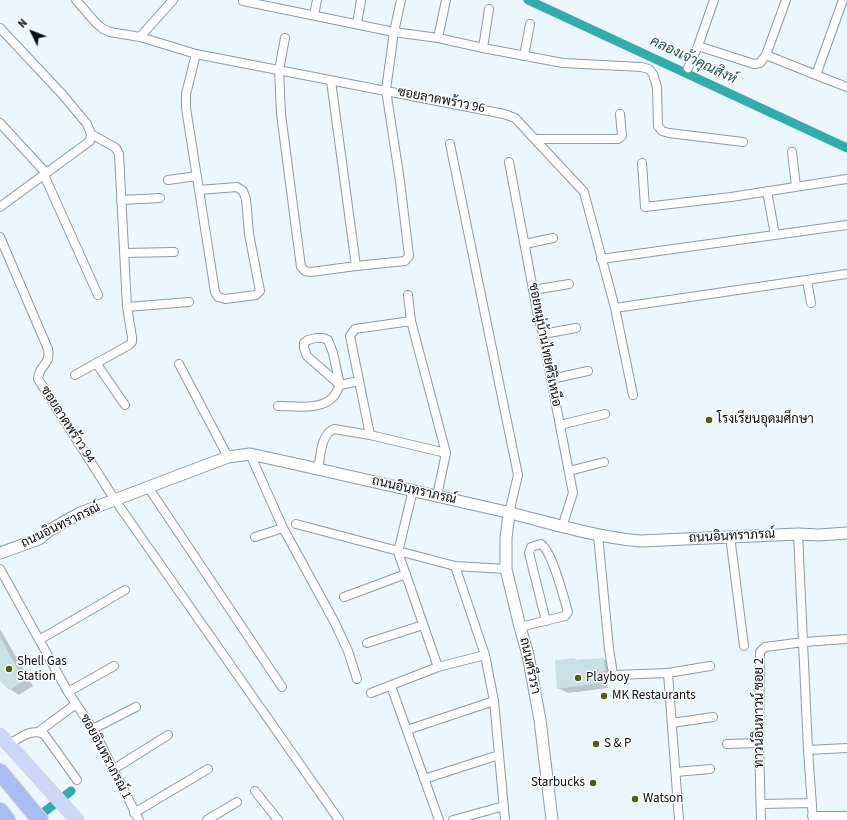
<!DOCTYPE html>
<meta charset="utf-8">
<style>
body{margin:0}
#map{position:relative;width:847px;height:820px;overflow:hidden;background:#ecf6ff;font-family:"Source Sans 3",sans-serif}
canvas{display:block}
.north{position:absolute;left:12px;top:12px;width:40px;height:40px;-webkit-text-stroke:3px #fff;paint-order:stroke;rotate:313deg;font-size:11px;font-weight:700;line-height:16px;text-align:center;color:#090e13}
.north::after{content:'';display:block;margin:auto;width:14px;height:18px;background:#090e13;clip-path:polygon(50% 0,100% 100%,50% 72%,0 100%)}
</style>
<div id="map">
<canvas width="847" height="820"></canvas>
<div class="north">N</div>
</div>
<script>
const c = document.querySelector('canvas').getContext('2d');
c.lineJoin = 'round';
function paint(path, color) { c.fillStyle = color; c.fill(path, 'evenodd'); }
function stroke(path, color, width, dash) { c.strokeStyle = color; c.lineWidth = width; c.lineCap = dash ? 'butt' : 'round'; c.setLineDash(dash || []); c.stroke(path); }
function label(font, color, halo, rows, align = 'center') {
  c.font = font + ' "Source Sans 3",Sarabun,sans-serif'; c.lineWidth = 3; c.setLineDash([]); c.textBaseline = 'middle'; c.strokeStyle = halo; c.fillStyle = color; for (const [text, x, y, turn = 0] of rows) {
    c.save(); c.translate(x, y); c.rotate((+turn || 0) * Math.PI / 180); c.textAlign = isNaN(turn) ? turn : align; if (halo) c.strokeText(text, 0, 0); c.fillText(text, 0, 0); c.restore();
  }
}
paint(new Path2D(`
 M0,629L33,686L19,695L10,689L0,680Z
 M575,659L576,660L604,659L613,664L614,676L607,677L608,688L568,693L558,688Z`), '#0003');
stroke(new Path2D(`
 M528,0L847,148
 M34,820L71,791`), '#33acad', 9);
paint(new Path2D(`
 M0,637L24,681L9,690L0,681Z
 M575,658V660L604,658L605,671L598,672L599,683L557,689L555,660Z`), '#c9e0e7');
const minor = new Path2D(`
 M76,0L96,23L103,29L110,32L140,37L196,54L504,114L515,118L584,192L615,308L633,395
 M843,0L816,75L847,87
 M243,1L394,32L438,38L483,48L563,63L641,67L649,69L653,74L657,87L658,126L662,131L669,133L743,142
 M314,15L317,0
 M357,24L361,0
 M0,28L62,94L87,124L91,134L90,141L0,207
 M140,37L173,0
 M285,38L279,70L281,114L301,267L305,271L311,272L356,266L405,261L409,256L400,181L386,90L394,32L401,0
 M438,38L446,0
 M698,46L754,64L760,63L766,55L786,0
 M483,48L489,9
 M196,54L186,94V108L199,190L215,292L218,297L225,299L256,295L260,291L249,234L246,199L243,191L237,187L199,190
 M766,55L816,75
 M524,56L530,24
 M688,68L698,46L714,0
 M331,81L356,266
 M0,123L46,173
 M536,139H618L622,136L620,114
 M450,144L518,475L509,513
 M792,152L796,186
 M509,162L538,316L543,334L551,379L573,493L562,527
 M642,163L645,207L731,197L847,179
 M44,175L98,295
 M168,180L197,176
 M767,191L775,235
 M121,200L160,198
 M0,237L48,349C51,366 39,364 38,379L115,500L339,820
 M525,244L553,238
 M124,253L174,252
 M601,259L847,225
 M807,280L811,303
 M533,290L569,284
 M408,295L411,321
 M127,307L189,302
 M615,308L847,274
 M543,334L576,328
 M316,338H323L328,340L333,353L340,385L307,356L304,348V343L308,340Z
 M96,363L125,405
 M179,364L228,457
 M75,375L129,345L132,342V337L127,307L119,154L116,148L91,134
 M551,379L588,371
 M278,406C295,406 322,411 334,396C336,393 338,389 340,385L359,381
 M560,425L605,414
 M370,435L350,336L355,329L411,321L446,453L437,496
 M250,454L283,528L255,537
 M318,469C321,456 320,435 334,429L370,435L446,453
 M569,471L604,462
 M148,487L282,687
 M413,490L398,552L438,667
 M296,524L455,566L506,569
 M283,528L335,623L348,651L357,679
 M798,534L808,750L813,820
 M598,535L609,649L613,674L615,675L668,673L710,666
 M730,536L744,646
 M455,566L485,655L494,701L505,820
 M0,569L68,692L93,729L139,820
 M344,597L406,574
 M520,627L565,616L568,612C564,598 552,551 541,544L531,547L529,553L546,621
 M39,640L125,590
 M367,643L423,625
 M668,673L679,820
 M391,686L439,820
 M68,692L114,666
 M371,693L438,667L485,655
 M672,723L713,717
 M93,729L136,707
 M407,730L494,701
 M38,732L76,704
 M9,744C20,738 31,728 44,734L77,780
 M727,744L759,743
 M808,750L847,748
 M114,769L168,735
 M676,772L710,769
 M424,779L499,755
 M255,791L278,820
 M761,804L812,803
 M134,813L208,769
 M812,816H847
 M207,820L237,802
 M453,820L504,806
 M761,820L759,743L760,652L765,647L804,642L847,639`);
const tertiary = new Path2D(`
 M509,513L506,538V569L520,627L528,655L540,720L552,820
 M0,553L39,539L50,530L80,513L228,457L250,454C333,472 416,491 498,510C545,521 592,537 640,541L798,534L819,535L847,533`);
const primary = new Path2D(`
 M0,735L77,820`);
const motorway = new Path2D(`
 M0,772L40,820
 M0,811L7,820`);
stroke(minor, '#8b9ba8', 10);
stroke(tertiary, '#8b9ba8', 13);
stroke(primary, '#d3d4d5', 15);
stroke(motorway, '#d3d4d5', 18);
stroke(minor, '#fff', 8);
stroke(tertiary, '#fff', 11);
stroke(primary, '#ccd7f8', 13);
stroke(motorway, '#aabcf3', 16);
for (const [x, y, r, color] of [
 [709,420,4,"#4e6109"],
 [9,669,4,"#4e6109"],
 [578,678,4,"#4e6109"],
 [604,696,4,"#4e6109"],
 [596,744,4,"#4e6109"],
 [593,783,4,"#4e6109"],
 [635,799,4,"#4e6109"]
]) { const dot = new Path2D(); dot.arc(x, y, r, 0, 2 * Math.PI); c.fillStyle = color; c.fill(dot); stroke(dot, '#fff', 1.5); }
label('13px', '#090e13', '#fff', [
 ["ซอยลาดพร้าว 96",441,101,11],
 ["ซอยหมู่บ้านไทยศิริเหนือ",544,345,79],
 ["ซอยลาดพร้าว 94",67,425,57],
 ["ถนนอินทราภรณ์",414,491,13],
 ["ถนนอินทราภรณ์",61,526,-26],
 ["ถนนอินทราภรณ์",732,537,-3],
 ["ถนนศรีวรา",529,666,78],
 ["ทาวน์อินทาวน์ ซอย 2",760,713,-90],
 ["ซอยอินทราภรณ์ 1",105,757,62]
]);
label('13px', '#090e13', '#fff', [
 ["โรงเรียนอุดมศึกษา",717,420],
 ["Shell Gas",17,662],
 ["Station",17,677],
 ["Playboy",586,678],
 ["MK Restaurants",612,696],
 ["S & P",604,744],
 ["Starbucks",585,783,"right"],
 ["Watson",643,799]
], 'left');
label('italic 14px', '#205253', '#fff', [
 ["คลองเจ้าคุณสิงห์",693,61,25]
]);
</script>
